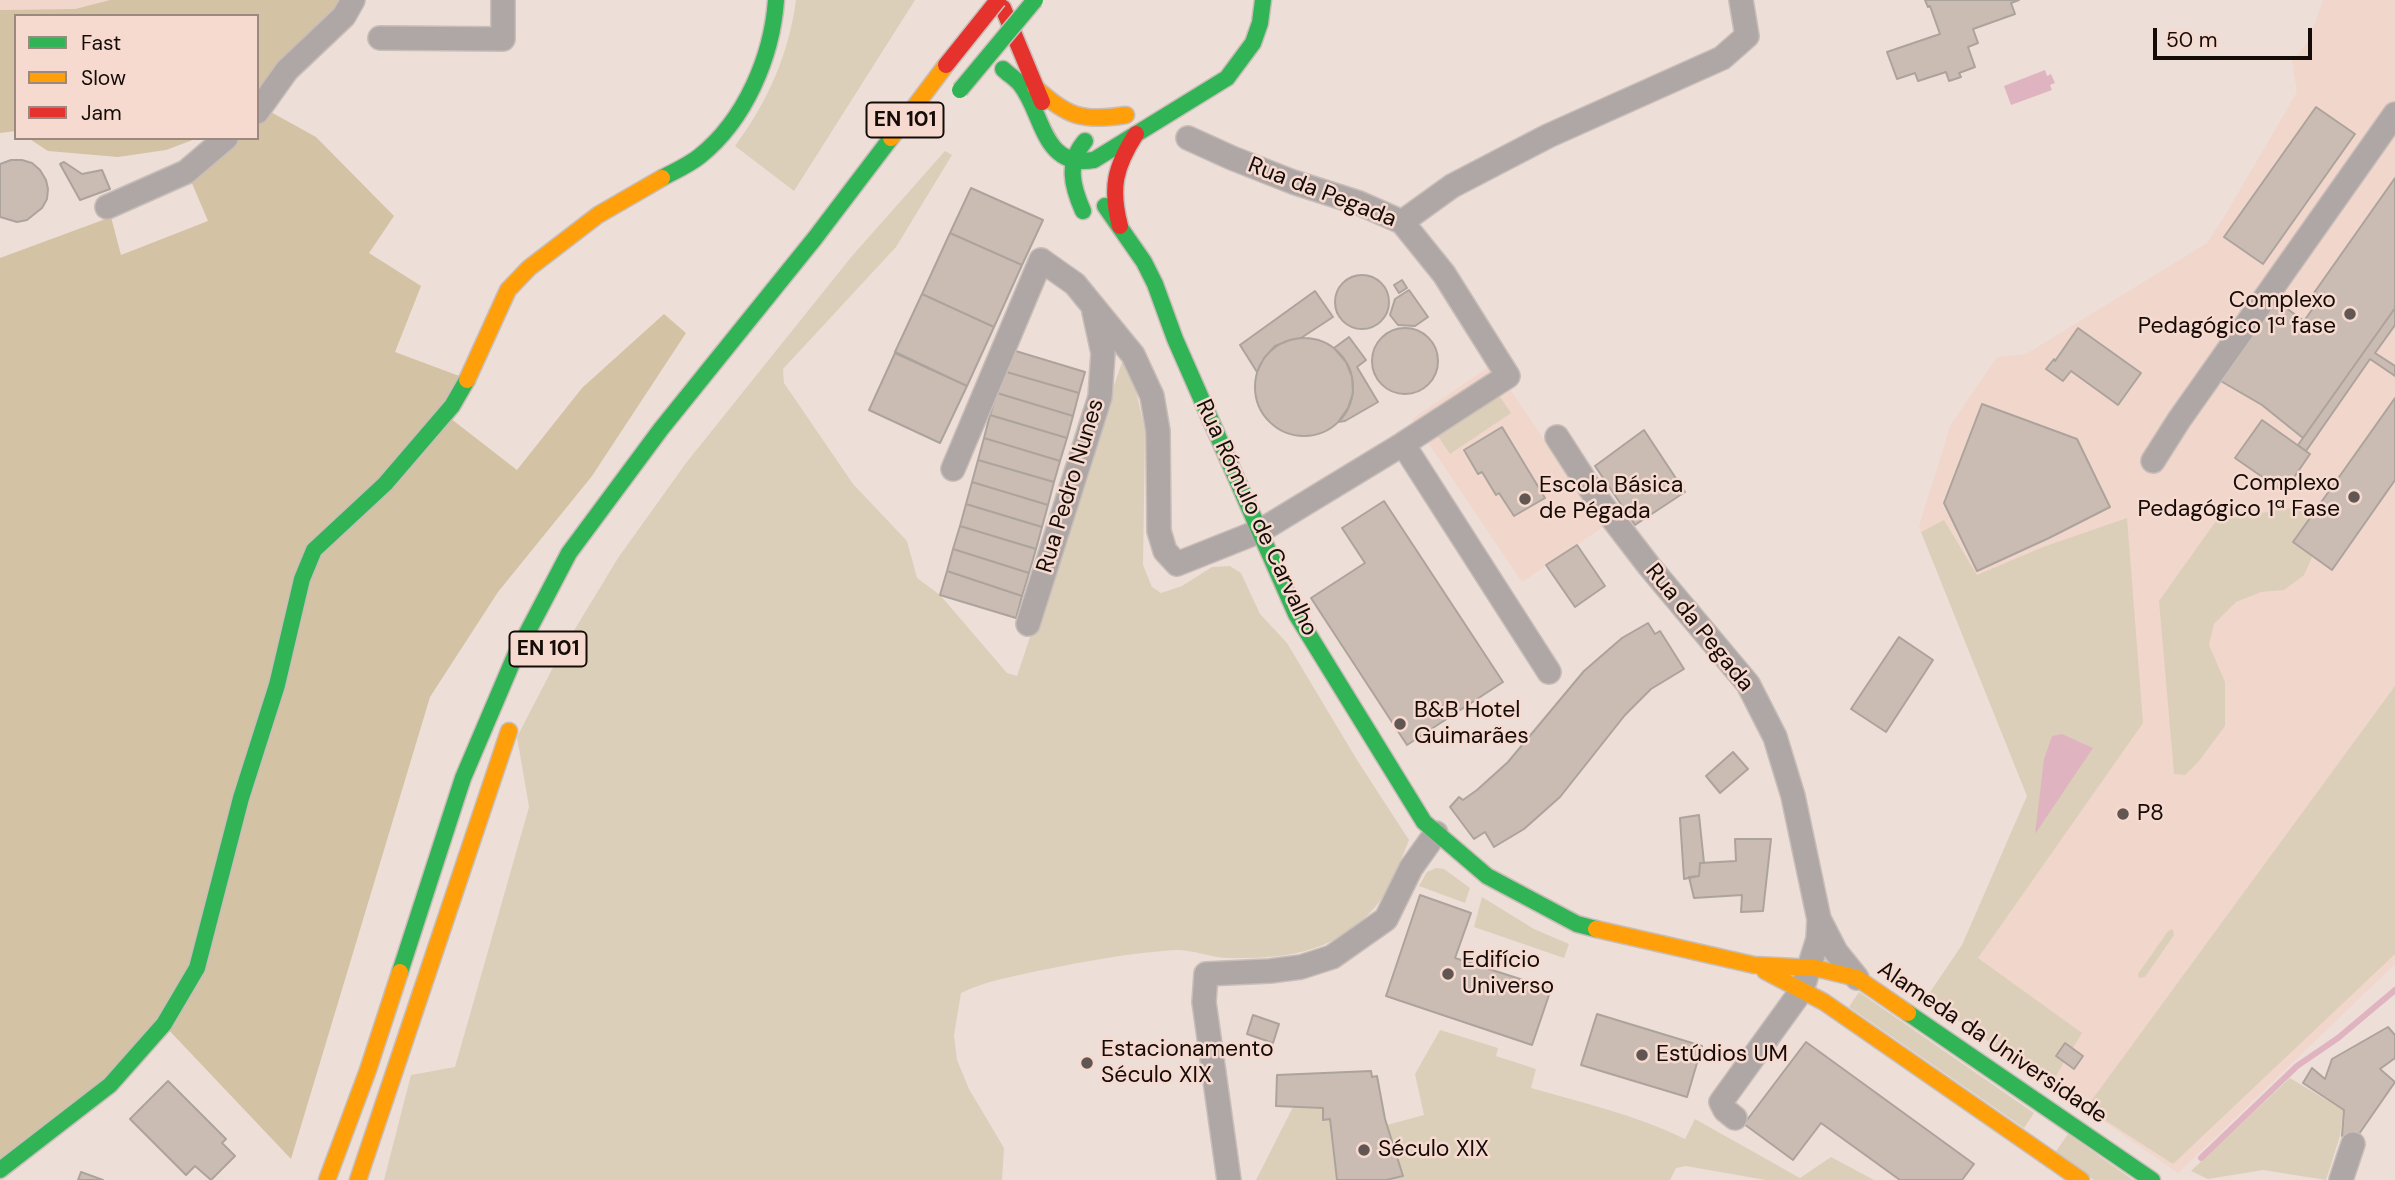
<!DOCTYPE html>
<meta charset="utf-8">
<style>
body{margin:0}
#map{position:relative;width:2395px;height:1180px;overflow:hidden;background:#edded8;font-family:"DM Sans",sans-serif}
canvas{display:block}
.legend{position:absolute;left:14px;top:14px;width:245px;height:126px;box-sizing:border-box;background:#f6dacf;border:2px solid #9c887f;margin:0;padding:9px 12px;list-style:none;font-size:21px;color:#150c08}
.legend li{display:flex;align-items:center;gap:14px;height:35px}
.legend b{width:35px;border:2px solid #9c887f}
.scale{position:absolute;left:2153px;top:28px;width:159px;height:32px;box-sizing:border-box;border:4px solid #150c08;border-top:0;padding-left:9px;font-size:21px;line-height:24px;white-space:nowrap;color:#150c08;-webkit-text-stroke:5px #f6dacf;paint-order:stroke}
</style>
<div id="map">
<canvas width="2395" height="1180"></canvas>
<ul class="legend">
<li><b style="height:9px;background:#30b455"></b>Fast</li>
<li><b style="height:9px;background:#ff9f0a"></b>Slow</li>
<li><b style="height:9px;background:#e5322d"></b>Jam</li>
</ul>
<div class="scale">50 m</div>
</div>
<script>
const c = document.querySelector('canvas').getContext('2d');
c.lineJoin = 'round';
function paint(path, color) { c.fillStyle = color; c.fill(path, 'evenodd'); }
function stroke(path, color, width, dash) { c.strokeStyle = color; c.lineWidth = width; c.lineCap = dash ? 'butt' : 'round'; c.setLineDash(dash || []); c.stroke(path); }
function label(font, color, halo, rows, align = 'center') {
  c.font = font + ' "DM Sans",sans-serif'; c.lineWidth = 5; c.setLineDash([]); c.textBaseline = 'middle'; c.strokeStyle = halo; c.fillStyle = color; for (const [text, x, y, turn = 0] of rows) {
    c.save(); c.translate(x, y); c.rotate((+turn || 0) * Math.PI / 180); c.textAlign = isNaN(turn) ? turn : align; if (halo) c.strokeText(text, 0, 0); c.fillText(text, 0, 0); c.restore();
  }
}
paint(new Path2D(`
 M0,0H110L75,9L0,10Z
 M2323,0H2395V964L2178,1173L1926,998L1962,945L2027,796L1919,526L1951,424L1997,357L2026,354L2207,243L2227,212L2297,92L2292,61L2308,42Z
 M1493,364L1603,527L1522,582L1412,419Z`), '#f1d6cc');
paint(new Path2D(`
 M796,0H915L794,191L735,146C767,103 789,54 796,0Z
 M945,151L952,155L896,247L783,369L784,383L853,484L907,541L917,578L940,595L1007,673L1017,676L1124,356L1132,374L1145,430L1143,565L1152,587L1161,593L1182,586L1212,567L1230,566L1241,573L1260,614L1287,643L1357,760L1409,840C1400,862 1391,888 1376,906C1337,953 1285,959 1227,958C1209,957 1191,949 1174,950C1129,953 1082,962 1037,971C1011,977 986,981 961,993L954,1035L957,1060L969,1089L1004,1148L1002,1180H384L411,1075L455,1067L529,807L517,737L561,652L618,558L686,463L852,256Z
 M1485,375L1511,413L1450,454L1425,417Z
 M2295,507L2313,514L2293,542L2312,557L2304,575L2284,590L2261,592L2236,602L2214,624L2209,645L2225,682V726L2199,761L2185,775L2174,774L2159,601L2216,521Z
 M2127,518L2143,723L1978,958L2082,1033L2073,1048L2065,1043L2056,1055L2064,1062L2051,1085L1926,998L1962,945L2027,796L1921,532L1944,520L1977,575L2043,547Z
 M2395,686V954L2173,1164L2086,1108Z
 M1436,868L1444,869L1470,888L1465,903L1419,886L1427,872Z
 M1482,897L1534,929L1569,944L1564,958L1474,927Z
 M2173,929L2174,935L2145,977L2139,978L2138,974L2168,931Z
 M1859,992L2034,1113L2024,1128L1849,1007Z
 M1440,1030L1498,1048L1496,1056L1536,1069L1531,1088C1584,1103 1636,1115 1685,1139L1695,1119L1800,1178L1831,1157L1874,1180H1766L1686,1166L1676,1168L1670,1180H1386L1403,1175L1387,1125L1424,1115L1415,1074Z
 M2290,1078L2343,1110L2340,1136L2326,1180L2263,1170L2208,1179L2191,1171Z
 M1293,1107L1323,1108V1120L1330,1119L1337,1180H1256Z
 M2068,1134L2133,1180H2094L2055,1153Z`), '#dccfb9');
paint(new Path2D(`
 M110,0H346L257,100V16H16V131L0,133V10L75,9Z
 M269,111L316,137L394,216L369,253L421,286L395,352L462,377L450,418L517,470L582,388L664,314L686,333L592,476L498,592L430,697L291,1159L164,1025L0,1170V258L111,217L121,255L208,221L191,181L239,138H257V122Z
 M28,138H198L166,150L118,157L48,151Z`), '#d4c2a5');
paint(new Path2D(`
 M2045,70L2047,76L2051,74L2055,83L2050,85L2052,90L2011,105L2004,86Z
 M2062,734L2093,748L2035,834L2044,759L2052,736Z`), '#dfb4c0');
stroke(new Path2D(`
 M2201,1158L2297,1066L2338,1038L2395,990`), '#dfb4c0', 6);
const building = new Path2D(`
 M1925,0H2019L2011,3L2015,14L1973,29L1978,43L1968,47L1975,67L1959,73L1961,77L1949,81L1946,72L1918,81L1915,73L1897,79L1887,52L1940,34L1930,6L1928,7Z
 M2316,107L2355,134L2263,264L2224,237Z
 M11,160H22L32,163L40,170L46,180L48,189L47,199L42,208L27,220L17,222L0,217V164Z
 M64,162L82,174L102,170L110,189L80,200L60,164Z
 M2395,178V308L2303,438L2262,405L2219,380L2275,300L2304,321L2316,304L2309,300Z
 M971,188L1043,220L1022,265L950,233Z
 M950,233L1022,265L994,327L922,294Z
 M1335 302a27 27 0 1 1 54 0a27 27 0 1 1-54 0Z
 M1402,280L1407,288L1399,293L1394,285Z
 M1409,290L1428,317L1415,326L1398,325L1390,315L1395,299Z
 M1315,291L1333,317L1301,338L1290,340L1275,346L1264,358L1257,372L1240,345Z
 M922,294L994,327L967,386L895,352Z
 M2395,308V325L2375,353L2395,366V376L2370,359L2306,451L2298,445Z
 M1372 361a33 33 0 1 1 66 0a33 33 0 1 1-66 0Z
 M2078,328L2141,373L2118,405L2071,371L2063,381L2046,369L2054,359L2055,361Z
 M1349,337L1366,360L1357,367L1378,402L1345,421L1338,422L1348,408L1353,393L1352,377L1346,362L1334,348Z
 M1255 387a49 49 0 1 1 98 0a49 49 0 1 1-98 0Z
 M1009,349L1085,372L1079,393L1003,371Z
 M895,353L967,386L940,443L869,410Z
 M1003,371L1079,393L1073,416L997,393Z
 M997,393L1073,416L1067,438L990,415Z
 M2395,398V480L2332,570L2293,542Z
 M1982,404L2077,439L2110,507L2049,538L1977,571L1944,503Z
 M990,415L1067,438L1060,461L984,438Z
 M2262,420L2310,454L2284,492L2235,458Z
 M1502,427L1545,498L1514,516L1499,493L1496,495L1482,472L1478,474L1464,450Z
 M1644,430L1685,492L1635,525L1595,466Z
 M984,438L1060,461L1054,482L978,460Z
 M978,460L1054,482L1048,505L972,482Z
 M972,482L1048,505L1042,527L966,504Z
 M1384,501L1503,682L1407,745L1311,598L1365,563L1342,528Z
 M966,504L1042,527L1036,549L960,526Z
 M960,526L1036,549L1029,573L953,549Z
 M1577,545L1605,586L1575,607L1546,565Z
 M953,549L1029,573L1022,596L947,571Z
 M947,571L1022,596L1016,618L940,595Z
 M1648,623L1655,634L1660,631L1684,669L1651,689L1625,715L1560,797L1524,829L1494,847L1485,832L1474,839L1450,807L1459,797L1463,800L1477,790L1508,762L1584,671L1622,638Z
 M1899,637L1933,660L1886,732L1851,709Z
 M1733,752L1748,769L1720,793L1706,776Z
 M1699,815L1704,863H1700L1699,876L1684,879L1680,818Z
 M1735,839H1771L1763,911L1741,912L1742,895L1694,898L1689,877L1699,876L1700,863L1736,861Z
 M1420,895L1471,913L1455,958L1551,989L1532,1045L1386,996Z
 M1597,1014L1702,1046L1687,1097L1581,1065Z
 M1253,1015L1279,1024L1273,1043L1247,1034Z
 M2388,1027L2395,1035V1058L2380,1069L2395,1082L2359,1134L2342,1136L2344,1110L2303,1083L2312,1068L2325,1079L2332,1059Z
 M1806,1042L1974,1164L1962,1180H1900L1821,1123L1793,1160L1744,1124Z
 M2065,1043L2083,1056L2074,1069L2056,1056Z
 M1371,1071L1372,1077L1377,1076L1385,1119L1403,1176L1386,1180H1337L1330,1119L1323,1120V1108L1276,1106L1277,1075Z
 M168,1081L226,1139L222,1143L235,1156L211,1180L195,1166L186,1175L130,1119Z
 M81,1172L103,1180H78Z`);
paint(building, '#cabcb2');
stroke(building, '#ada39d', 2);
const street = new Path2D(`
 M380,38L503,39V0
 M257,112L287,70L344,16L353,0
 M107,207L186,172L226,138
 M1402,222L1452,186L1548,136L1722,58L1747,36L1741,0
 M1557,437L1593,493L1649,566L1748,684L1775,737L1793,796L1819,919L1836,952L1857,978
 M1403,444L1549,672
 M2153,461L2179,420L2395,114
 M953,469L1041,260L1075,284L1133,355L1152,396L1158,431L1159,531L1165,551L1177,564L1260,531L1403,444L1508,376L1444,274L1402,222L1359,203L1293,182L1232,158L1188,138
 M1028,624L1100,397L1103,353L1094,312
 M1735,1118L1725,1110L1721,1102L1802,990L1818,939L1819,919
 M1229,1180L1204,1002L1206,974L1270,971L1301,967L1332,957L1386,919L1411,868L1436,833
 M2341,1180L2353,1144`);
const fast = new Path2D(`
 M1003,69C1008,74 1015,78 1020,84C1044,114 1042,169 1094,160L1227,78L1253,43L1260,23L1263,0
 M662,178C675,171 689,165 700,156C745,120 772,57 776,0
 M1105,206L1144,262L1155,284L1175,339L1296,614L1424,822L1487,876L1577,924L1596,929
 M1083,211C1072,186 1066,163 1085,141
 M400,972L463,778L515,656L569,553L661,429L815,238L891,138
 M1908,1013L2152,1180
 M0,1170L110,1085L164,1024L197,968L241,798L277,685L302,579L314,550L385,484L452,406L467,380`);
const slow = new Path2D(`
 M1035,87C1067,117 1083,122 1126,115
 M891,138L946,65
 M467,380L508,290L529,268L598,215L662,178
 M1596,929L1754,965L1815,968L1857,978L1908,1013
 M1765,971L1824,1002L2081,1180
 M327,1180L368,1070L400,972
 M358,1180L509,731`);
const jam = new Path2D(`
 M1003,8L1042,102
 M1120,226C1110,188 1115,167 1136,134`);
stroke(street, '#c9bdb8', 26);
stroke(fast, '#c9bdb8', 19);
stroke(slow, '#c9bdb8', 19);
stroke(jam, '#c9bdb8', 19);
stroke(street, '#aea7a5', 23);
stroke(fast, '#30b455', 16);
stroke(slow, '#ff9f0a', 16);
stroke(jam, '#e5322d', 16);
const fastBridge = new Path2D(`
 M960,90L1035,0`);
const jamBridge = new Path2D(`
 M946,65L998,0`);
stroke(fastBridge, '#c9bdb8', 19, []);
stroke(jamBridge, '#c9bdb8', 19, []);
stroke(fastBridge, '#30b455', 16);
stroke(jamBridge, '#e5322d', 16);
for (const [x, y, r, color] of [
 [2350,314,7,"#615651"],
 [2354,497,7,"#615651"],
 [1525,499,7,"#615651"],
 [1400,724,7,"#615651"],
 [2123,814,7,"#615651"],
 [1448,974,7,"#615651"],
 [1642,1055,7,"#615651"],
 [1087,1063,7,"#615651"],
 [1364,1150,7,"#615651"]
]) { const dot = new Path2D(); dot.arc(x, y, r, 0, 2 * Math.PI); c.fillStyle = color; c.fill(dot); stroke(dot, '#f6dacf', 2.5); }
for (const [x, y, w] of [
 [905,120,77],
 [548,649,77]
]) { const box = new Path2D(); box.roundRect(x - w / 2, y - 17.5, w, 35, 5); c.fillStyle = '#f6dacf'; c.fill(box); stroke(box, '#150c08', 2); }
label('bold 21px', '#150c08', null, [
 ["EN 101",905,120],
 ["EN 101",548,649]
]);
label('23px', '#150c08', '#f6dacf', [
 ["Rua da Pegada",1322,193,21],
 ["Rua Pedro Nunes",1071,486,-73],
 ["Rua Rómulo de Carvalho",1256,518,65],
 ["Rua da Pegada",1699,628,51],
 ["Alameda da Universidade",1992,1043,34]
]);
label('23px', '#150c08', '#f6dacf', [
 ["Complexo",2336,301,"right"],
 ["Pedagógico 1ª fase",2336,327,"right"],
 ["Complexo",2340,484,"right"],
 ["Pedagógico 1ª Fase",2340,510,"right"],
 ["Escola Básica",1539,486],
 ["de Pégada",1539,512],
 ["B&B Hotel",1414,711],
 ["Guimarães",1414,737],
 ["P8",2137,814],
 ["Edifício",1462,961],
 ["Universo",1462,987],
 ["Estacionamento",1101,1050],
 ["Século XIX",1101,1076],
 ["Estúdios UM",1656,1055],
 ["Século XIX",1378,1150]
], 'left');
</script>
